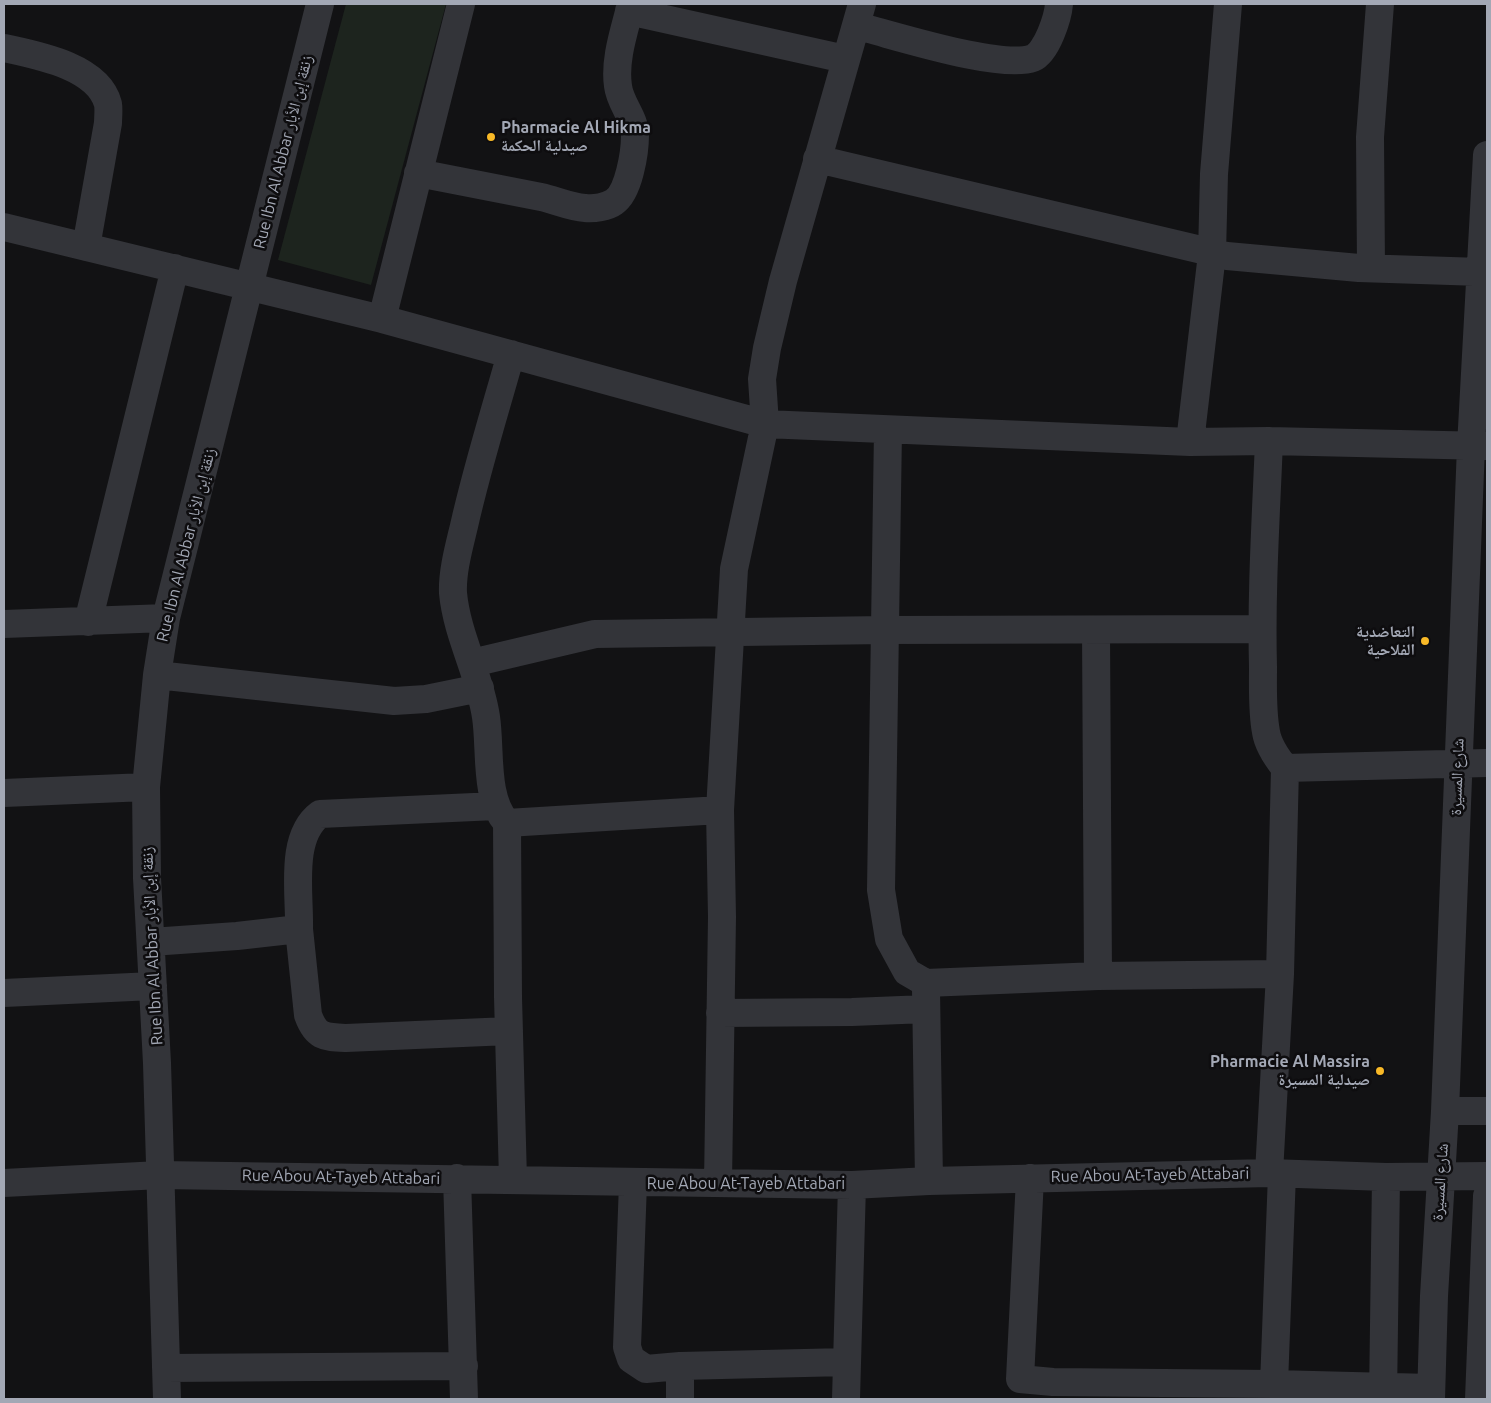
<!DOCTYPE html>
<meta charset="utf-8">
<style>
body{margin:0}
#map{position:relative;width:1491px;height:1403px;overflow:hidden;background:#121214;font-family:Ubuntu,sans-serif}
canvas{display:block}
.frame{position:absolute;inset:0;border:5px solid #a3a8b5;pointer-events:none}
</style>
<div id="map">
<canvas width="1491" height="1403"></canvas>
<div class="frame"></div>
</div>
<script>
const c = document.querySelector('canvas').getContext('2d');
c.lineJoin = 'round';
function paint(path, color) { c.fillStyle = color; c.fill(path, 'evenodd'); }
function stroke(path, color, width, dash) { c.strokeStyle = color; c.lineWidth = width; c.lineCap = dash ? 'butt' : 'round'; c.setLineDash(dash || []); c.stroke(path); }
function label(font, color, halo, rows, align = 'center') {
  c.font = font + ' Ubuntu,"Noto Naskh Arabic",sans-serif'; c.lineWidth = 5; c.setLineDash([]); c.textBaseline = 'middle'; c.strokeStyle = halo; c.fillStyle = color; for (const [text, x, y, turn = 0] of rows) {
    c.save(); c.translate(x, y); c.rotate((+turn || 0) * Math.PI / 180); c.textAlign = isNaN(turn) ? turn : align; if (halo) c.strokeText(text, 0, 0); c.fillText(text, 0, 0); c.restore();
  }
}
paint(new Path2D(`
 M346,4H446L371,285L278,260Z`), '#1d241e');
stroke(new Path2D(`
 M629,11L845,59
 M857,26C894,35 1001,70 1033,58C1047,52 1058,17 1059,4
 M4,48C36,55 98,66 108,104C109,110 108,118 108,123L86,247
 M817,159L1227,256L1359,268L1481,272
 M418,173C459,181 500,189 541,197C555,200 570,207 585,208C594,209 607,207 614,202C629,192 635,152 635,135C635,117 620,104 618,86C614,59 625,29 631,4
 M4,227L382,319L765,424L1190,442L1269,441L1487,446
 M1371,268L1370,137L1380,4
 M382,319L461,4
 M511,354C495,411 477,468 464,526C459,547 452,572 453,593C457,636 480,675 486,717C491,750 484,798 507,823L508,997L513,1179
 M888,430L881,890L889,939L907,972L926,983L1098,976L1280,974
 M1269,441C1266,516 1261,592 1263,667C1263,688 1262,711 1266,732C1268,745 1277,758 1285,768L1280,974L1269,1173
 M1190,442L1212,254L1214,174L1228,4
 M88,622L175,268
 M4,624L166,618
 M1096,631L1098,976
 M472,663L595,634L885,630L1262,629
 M157,675L394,701L426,699L480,688
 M1285,768L1487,763
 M4,793L146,787
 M507,823L720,810
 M299,929L308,1015C316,1037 324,1037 346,1038L509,1031
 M151,942L237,936L299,929C300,893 289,837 320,814L496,806
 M926,990L929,1181
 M4,993L153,986
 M720,1013L852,1012L926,1009
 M1445,1111H1487
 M457,1178L464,1399
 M1030,1178L1020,1379L1053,1382L1274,1384L1431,1388
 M4,1183L160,1175L852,1185L929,1181L1269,1173L1386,1177L1487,1176
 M633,1183L627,1347L631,1359L646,1369L680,1366L846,1362
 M718,1183L722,917L720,810L734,569L765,424L762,379L767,348L783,281L862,4
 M166,1368L464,1366
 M1274,1384L1282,1174
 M167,1399L157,1063L147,878L146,787L157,675L166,618L320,4
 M680,1399V1366
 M846,1399L852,1185
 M1383,1399L1386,1177
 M1431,1399L1434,1296L1445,1111L1471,446L1487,155
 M1479,1399L1487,1196`), '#333439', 28);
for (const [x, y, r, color] of [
 [491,137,5,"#f8b927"],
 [1425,641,5,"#f8b927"],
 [1380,1071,5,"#f8b927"]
]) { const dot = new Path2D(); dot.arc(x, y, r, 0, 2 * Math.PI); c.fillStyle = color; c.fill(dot); stroke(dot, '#0e0d0f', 2); }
label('bold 16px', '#a3a8b5', '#0e0d0f', [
 ["Pharmacie Al Hikma",501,128,"left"],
 ["صيدلية الحكمة",501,146,"left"],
 ["التعاضدية",1415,632],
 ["الفلاحية",1415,650],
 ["Pharmacie Al Massira",1370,1062],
 ["صيدلية المسيرة",1370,1080]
], 'right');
label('16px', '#a3a8b5', '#0e0d0f', [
 ["Rue Ibn Al Abbar زنقة إبن الأبار",283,152,-76],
 ["Rue Ibn Al Abbar زنقة إبن الأبار",186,545,-76],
 ["شارع المسيرة",1457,777,-88],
 ["Rue Ibn Al Abbar زنقة إبن الأبار",152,946,-93],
 ["Rue Abou At-Tayeb Attabari",1150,1175,-1],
 ["Rue Abou At-Tayeb Attabari",341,1177,1],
 ["شارع المسيرة",1440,1182,-86],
 ["Rue Abou At-Tayeb Attabari",746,1184]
]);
</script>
